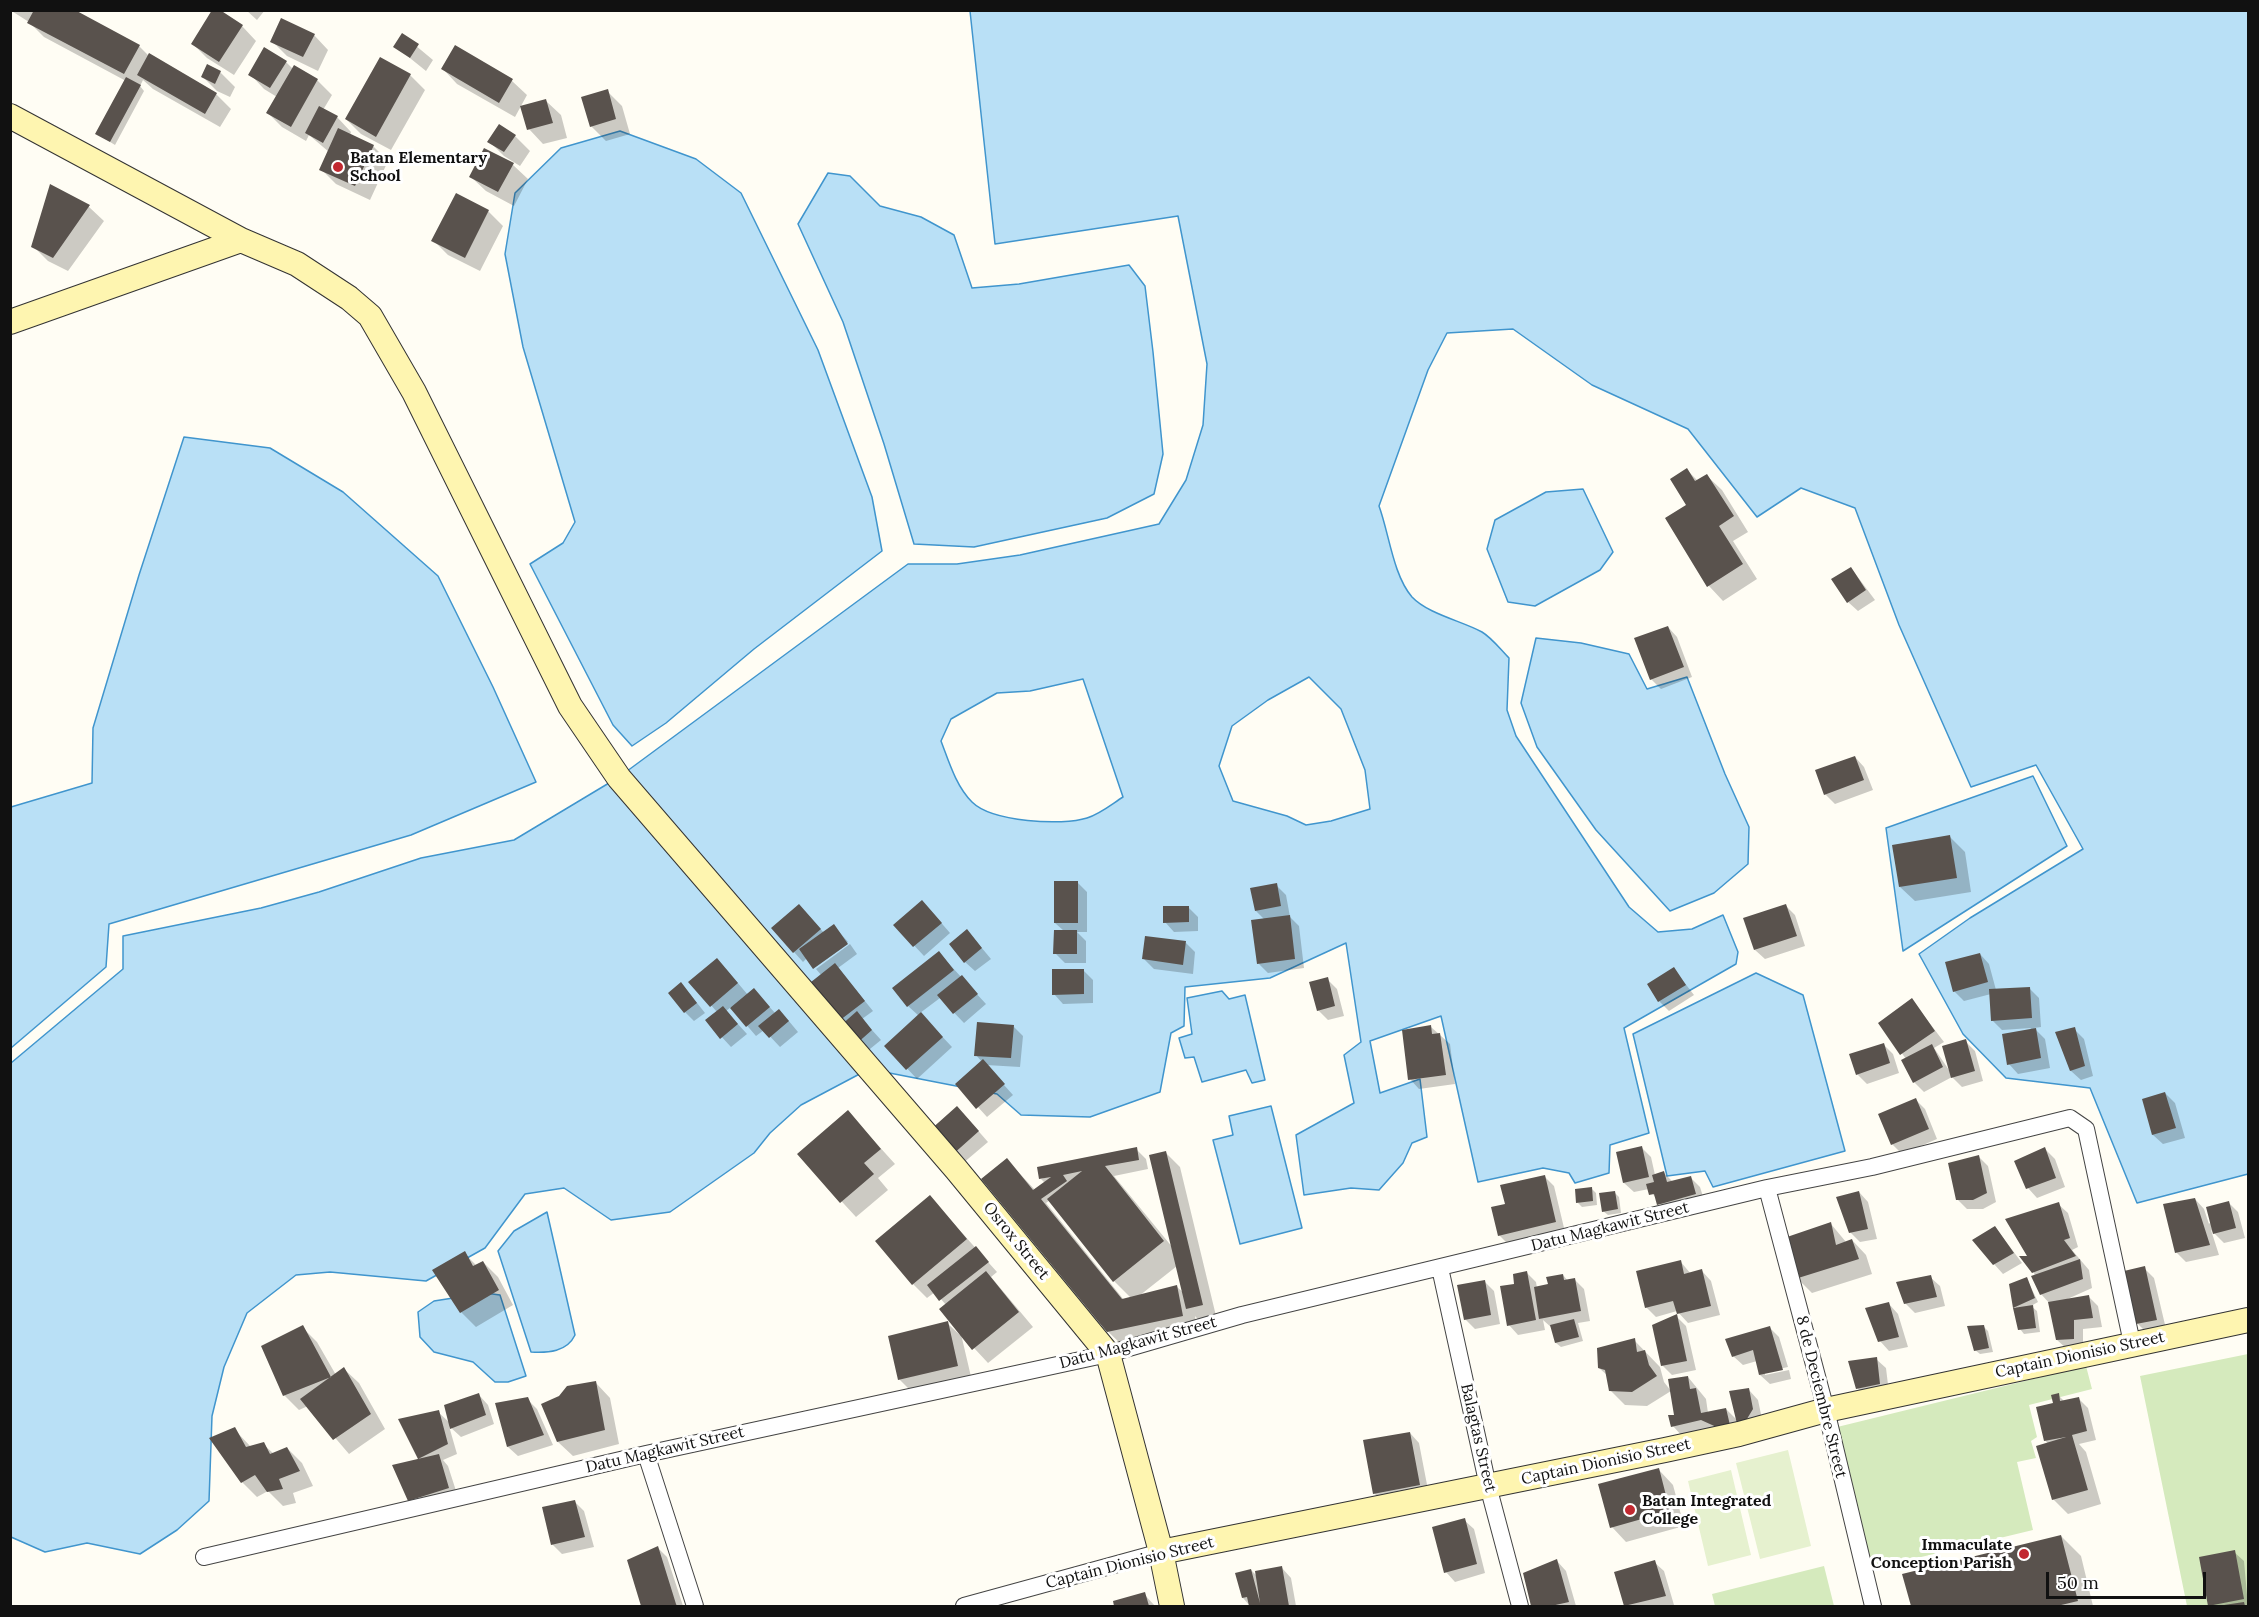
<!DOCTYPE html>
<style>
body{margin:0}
#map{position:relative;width:2259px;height:1617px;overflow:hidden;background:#fffdf4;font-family:Lora,serif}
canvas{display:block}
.frame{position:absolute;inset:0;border:12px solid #111;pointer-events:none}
.scale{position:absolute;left:2046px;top:1572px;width:160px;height:27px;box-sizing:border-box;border:3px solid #111;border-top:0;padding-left:8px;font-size:18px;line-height:21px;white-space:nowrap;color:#111;-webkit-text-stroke:4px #fff;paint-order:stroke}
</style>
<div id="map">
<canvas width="2259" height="1617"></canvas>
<div class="frame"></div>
<div class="scale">50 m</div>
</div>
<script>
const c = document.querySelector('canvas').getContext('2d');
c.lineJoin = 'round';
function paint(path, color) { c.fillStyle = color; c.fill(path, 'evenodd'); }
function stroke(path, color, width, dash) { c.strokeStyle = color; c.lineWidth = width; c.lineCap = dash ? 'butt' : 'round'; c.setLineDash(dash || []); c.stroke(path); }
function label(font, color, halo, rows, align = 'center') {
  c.font = font + ' Lora,serif'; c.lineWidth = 6; c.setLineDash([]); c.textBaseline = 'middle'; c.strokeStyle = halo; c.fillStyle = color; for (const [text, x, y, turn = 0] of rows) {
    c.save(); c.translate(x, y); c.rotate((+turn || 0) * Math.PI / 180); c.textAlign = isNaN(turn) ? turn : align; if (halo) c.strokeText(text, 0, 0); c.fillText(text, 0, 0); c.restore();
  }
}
paint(new Path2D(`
 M2248,1354V1606H2187L2140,1376Z
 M2086,1366L2092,1389L2029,1405L2037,1437L2031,1441L2036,1458L2017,1462L2033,1530L1859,1572L1825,1430Z
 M1824,1566L1834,1606H1715L1712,1594Z`), '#d5eabd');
paint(new Path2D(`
 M1788,1450L1811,1546L1760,1559L1736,1463Z
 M1731,1470L1751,1555L1708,1566L1688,1481Z`), '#e6f1cf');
const water = new Path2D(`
 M970,11H2248V1174L2137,1203L2090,1088L2006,1078L1963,1034L1919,954L1970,918L2083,849L2036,765L1971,787L1899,625L1855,508L1801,488L1757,517L1688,429L1592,385L1513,329L1447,333L1428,370L1379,506C1389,533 1393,575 1412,597C1428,614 1462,621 1482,632C1492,638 1501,650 1509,658L1507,710L1516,736L1629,907L1658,932L1692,929L1723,915L1738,952L1736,964L1624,1028L1649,1133L1610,1145L1609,1173L1575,1183L1569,1173L1543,1168L1478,1182L1441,1016L1370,1041L1380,1093L1420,1079L1427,1137L1412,1143L1403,1163L1379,1190L1351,1188L1304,1195L1296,1135L1354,1103L1344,1055L1361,1042L1346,943L1270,978L1185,987L1184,1026L1171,1033L1160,1092L1090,1117L1021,1115L997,1094L869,1069L801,1105L770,1133L754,1153L670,1212L611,1220L564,1188L525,1194L485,1248L426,1281L330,1272L296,1275L247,1313L224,1367L212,1416L209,1501L177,1530L140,1554L87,1543L45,1552L11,1537V1063L123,969V936L261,908L319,892L421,858L514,840L619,777L908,564H957L1020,555L1159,524L1186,480L1203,425L1207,364L1178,216L995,244ZM1309,677L1341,709L1365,770L1370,809L1331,821L1306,825L1287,816L1233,801L1219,766L1232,726L1268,700ZM1083,679L1123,797C1112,804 1100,814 1087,818C1062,826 992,822 972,802C956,786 949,762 941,741L951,719L997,693L1030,691Z
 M620,131L696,159L741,193L818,350L872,497L882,551L754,649L666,723L632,746L613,725L530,564L563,543L575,522L523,347L505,254L515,193L561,148Z
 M828,173L850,176L880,206L921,217L954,235L972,288L1019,284L1129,265L1145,286L1153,352L1163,454L1154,494L1107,518L974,547L914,544L884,444L843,322L798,224Z
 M184,437L270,448L343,492L438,576L493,687L536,782L411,835L109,924L106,967L11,1048V807L92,783L93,728L139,575Z
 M1583,489L1613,552L1600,570L1535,606L1508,602L1487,549L1495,520L1546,492Z
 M1536,638L1581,643L1629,654L1647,689L1687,677L1725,774L1749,827L1748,864L1714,893L1670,911L1596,830L1537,747L1521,703Z
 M2033,776L2067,846L1903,951L1886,828Z
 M1756,973L1803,995L1845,1151L1713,1187L1705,1171L1667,1176L1633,1034Z
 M1222,991L1229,999L1245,995L1265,1080L1252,1083L1246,1070L1202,1082L1194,1057L1185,1058L1179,1038L1192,1034L1187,998Z
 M1271,1106L1302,1228L1240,1244L1213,1140L1233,1135L1229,1116Z
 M547,1212L575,1335C567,1352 548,1353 531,1352L498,1251L514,1231Z
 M485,1293L500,1295L526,1376L508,1382H495L473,1362L434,1352L420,1337L418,1312L434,1301Z`);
paint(water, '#b9e0f6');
stroke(water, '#4095cd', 1.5);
paint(new Path2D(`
 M10,10H72L139,46L149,56L216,94L231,109L220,127L153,89L143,80L140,86L144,91L115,145L97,134L126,81L44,37L29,22Z
 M246,10H265L257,20Z
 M242,26L256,41L234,75L207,58L193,44Z
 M314,35L328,50L318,71L287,56L272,41Z
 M403,35L433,60L426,71L395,46Z
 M456,48L512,81L527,95L515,117L457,84L443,69Z
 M286,62L293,69L317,80L332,95L323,110L337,117L351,132L350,135L373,146L388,161L370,200L336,184L321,169L329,152L309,135L306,141L282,127L268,113L277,97L264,89L250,74Z
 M220,72L235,87L230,97L217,91L202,76Z
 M410,75L425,90L391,150L361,134L346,119Z
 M607,91L622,106L630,134L606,141L591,126Z
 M546,101L561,115L567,138L543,144L529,129Z
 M515,136L530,151L520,166L504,156L489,141Z
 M513,165L528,179L514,206L486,191L471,177Z
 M50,187L89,207L104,221L68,271L48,261L33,246Z
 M488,211L503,226L480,271L448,255L433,240Z
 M1687,470L1698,481L1707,476L1722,490L1748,532L1733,541L1757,579L1723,601L1709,586L1688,505Z
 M1851,568L1875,600L1858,611L1848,602Z
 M1668,627L1677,637L1692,677L1661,689L1651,679Z
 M1855,757L1864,767L1873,790L1835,804L1825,794Z
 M1950,837L1965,852L1971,892L1915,901L1900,887Z
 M1077,882L1087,892V932H1077L1086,941V963H1065L1055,953L1064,931L1055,923Z
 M1276,885L1286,895L1290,917L1299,926L1304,968L1268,973L1259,964L1265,920L1256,911Z
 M1785,905L1795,915L1805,946L1765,959L1755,950Z
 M1188,907L1198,917V931L1174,932L1165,922Z
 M931,911L950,933L924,956L895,925Z
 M808,915L824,933L834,926L848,942L814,967L807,958L803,962L794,952Z
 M976,941L991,959L975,971L965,962Z
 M1186,943L1195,952L1193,974L1154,969L1144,959Z
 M850,944L857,954L838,968L873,1011L862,1019L881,1040L865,1053L846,1032L822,976L816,969Z
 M939,953L986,1004L964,1023L940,998L920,1013L952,1047L917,1079L886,1046L919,1016L908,1006Z
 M1980,954L1989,964L1996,990L2029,988L2039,998L2041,1027L2034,1028L2045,1039L2050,1068L2018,1074L2009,1064L2031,1028L2002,1030L1992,1020L1991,994L1964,1001L1954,991Z
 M726,969L748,995L754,990L776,1014L788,1020L798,1032L780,1047L764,1030L756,1036L731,1007L726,1011L747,1034L731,1047L707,1021L717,1012L691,982Z
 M1674,969L1694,995L1669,1011L1659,1001Z
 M1083,970L1093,980V1003L1063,1004L1054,994Z
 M1327,979L1337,989L1344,1016L1328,1020L1318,1010Z
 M690,994L705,1013L694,1021L685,1012Z
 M1912,1000L1944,1042L1934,1048L1949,1070L1965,1041L1975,1051L1983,1081L1962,1087L1952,1077L1924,1092L1914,1082L1906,1059L1880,1023Z
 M1013,1026L1023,1036L1020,1067L986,1065L1013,1095L987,1117L957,1084L982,1062L976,1055Z
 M1431,1027L1450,1044L1455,1084L1419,1089L1410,1079Z
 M2074,1029L2084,1039L2093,1076L2081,1080L2071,1071Z
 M1884,1045L1893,1054L1899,1073L1867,1084L1857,1074Z
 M2165,1093L2175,1103L2185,1138L2163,1144L2153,1135L2144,1100Z
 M1916,1100L1925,1109L1937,1139L1902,1154L1892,1144Z
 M848,1112L895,1164L878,1178L888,1190L856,1217L799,1155Z
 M967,1118L988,1142L962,1164L952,1155Z
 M1641,1147L1651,1157L1655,1175L1664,1173L1673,1182L1690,1177L1700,1187L1705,1203L1668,1214L1649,1189L1634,1192L1624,1183L1617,1153Z
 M1136,1149L1146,1159L1148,1169L1114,1176L1173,1248L1165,1152L1180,1167L1217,1320L1202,1324L1195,1316L1197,1330L1123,1346L1096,1320L983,1179L1007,1160L1035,1190L1045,1183L1041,1179ZM1050,1200L1114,1281L1131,1298L1124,1300L1046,1203ZM1177,1266L1184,1293L1177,1287L1139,1296Z
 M2045,1149L2055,1159L2065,1187L2037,1198L2028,1188Z
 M1978,1156L1988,1166L1996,1202L1983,1209H1967L1957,1199Z
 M1544,1176L1554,1186L1565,1232L1509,1245L1499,1235L1507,1205Z
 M1591,1188L1596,1193L1597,1205L1582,1207L1578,1203Z
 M1614,1192L1619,1197L1621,1213L1608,1215L1603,1211Z
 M1859,1192L1868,1202L1877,1239L1860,1242L1850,1232Z
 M930,1197L997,1272L991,1277L1033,1327L988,1363L961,1334L972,1381L914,1394L899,1379L947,1323L960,1335L961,1334L946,1305L935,1292L927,1298L913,1284Z
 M2195,1199L2204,1209L2209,1224L2228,1202L2238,1212L2245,1238L2224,1243L2211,1230L2219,1255L2186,1262L2176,1252Z
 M2058,1204L2068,1213L2078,1247L2072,1250L2089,1270L2092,1288L2063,1301L2088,1296L2098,1306L2102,1327L2083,1329V1348L2067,1349L2057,1340L2050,1304L2041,1294L2029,1258Z
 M1831,1224L1846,1242L1852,1240L1866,1255L1872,1274L1812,1293L1797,1278Z
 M1995,1227L2022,1263L2003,1274L1994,1264Z
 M464,1253L477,1266L483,1262L498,1277L513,1305L476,1327L461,1312Z
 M1680,1261L1691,1274L1702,1271L1711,1281L1720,1315L1688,1323L1677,1311L1656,1317L1646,1307Z
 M2144,1268L2154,1278L2166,1329L2147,1333L2137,1323Z
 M1527,1273L1536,1282L1537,1288L1550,1286L1563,1275L1568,1281L1575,1280L1584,1289L1590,1321L1578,1323L1583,1341L1561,1347L1556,1343L1552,1328L1543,1320L1545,1330L1518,1335L1509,1325L1516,1285Z
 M1930,1277L1940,1286L1945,1306L1915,1313L1905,1303Z
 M2027,1279L2038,1302L2031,1306L2037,1311L2040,1332L2024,1334L2020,1329L2011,1285Z
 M1484,1281L1494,1291L1500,1324L1475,1329L1465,1319Z
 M1889,1304L1898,1314L1908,1347L1889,1351L1880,1341Z
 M1676,1316L1686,1326L1696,1370L1672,1375L1662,1365Z
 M1983,1326L1988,1331L1993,1352L1980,1354L1975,1350Z
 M302,1327L317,1342L336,1375L344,1369L359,1383L385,1429L349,1454L308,1406L299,1410L284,1395Z
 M1770,1328L1779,1337L1788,1367L1765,1372V1375L1789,1370L1791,1379L1770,1384L1760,1375L1757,1361L1743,1365L1733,1356Z
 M1634,1340L1660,1367L1664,1382L1671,1391L1647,1406L1625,1405L1610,1390L1608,1376L1599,1368Z
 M1876,1359L1886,1368L1889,1393L1867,1398L1857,1388Z
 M1688,1377L1706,1399L1708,1413L1726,1409L1738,1421L1749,1390L1758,1400L1762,1419L1682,1436L1673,1426Z
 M596,1383L610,1398L619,1444L573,1456L558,1442Z
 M479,1395L488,1405L494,1424L461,1437L449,1426L457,1454L443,1460L448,1466L458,1497L419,1510L410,1500L420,1460L400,1421L438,1412L450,1423Z
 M2058,1395L2065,1402L2079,1399L2088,1408L2096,1440L2079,1444L2086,1452L2101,1504L2068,1514L2053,1499L2048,1444L2045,1440Z
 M527,1399L537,1409L553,1445L518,1456L508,1447Z
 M234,1429L251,1447L263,1444L274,1454L287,1448L302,1463L313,1486L293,1493L296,1503L283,1506L268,1491L257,1497L242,1482Z
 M1410,1433L1419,1443L1429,1495L1384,1503L1374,1493Z
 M1659,1470L1673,1485L1684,1526L1626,1542L1612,1527Z
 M574,1501L584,1511L594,1547L562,1554L552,1544Z
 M1464,1520L1474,1529L1485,1573L1455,1582L1446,1572Z
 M2061,1536L2081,1556L2093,1606H1912L1904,1576Z
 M658,1548L667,1557L683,1606H642L628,1561Z
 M2234,1552L2244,1561L2248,1606H2210Z
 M1557,1561L1566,1571L1576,1606H1533L1524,1574Z
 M1654,1562L1664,1571L1674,1605L1626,1606L1616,1573Z
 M1282,1568L1291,1578L1296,1606H1250L1243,1598L1251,1570L1257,1576Z
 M1144,1594L1155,1606H1116L1115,1602Z`), '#0003');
paint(new Path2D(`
 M34,10H75L140,45L124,74L27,23Z
 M212,10H220L243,25L219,62L191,44Z
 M281,18L315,34L303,57L270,42Z
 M402,33L419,44L410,58L393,47Z
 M455,45L513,79L499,103L441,69Z
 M264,47L287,61L270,88L248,75Z
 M149,53L217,93L205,114L137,75Z
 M380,57L411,74L376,137L345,119Z
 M207,64L221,71L215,84L201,77Z
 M294,65L318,79L291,127L266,113Z
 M126,77L141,85L110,142L95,134Z
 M608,89L616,119L590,127L581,97Z
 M546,99L553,123L527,130L520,106Z
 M319,106L338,116L323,143L305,133Z
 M499,124L516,135L504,152L487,142Z
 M338,128L374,145L355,186L319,170Z
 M484,148L514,163L498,192L469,177Z
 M50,184L90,205L53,258L31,247Z
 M456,193L489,210L465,258L431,241Z
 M1687,468L1695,481L1707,474L1734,516L1719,526L1743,564L1707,587L1665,518L1686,505L1670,479Z
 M1851,567L1866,590L1847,603L1831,579Z
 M1668,626L1684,667L1650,680L1634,638Z
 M1855,756L1864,780L1824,795L1815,770Z
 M1950,835L1957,878L1899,887L1892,845Z
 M1054,881H1078V923H1054Z
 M1277,883L1281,906L1255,911L1250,888Z
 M922,900L942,923L913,947L893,925Z
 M799,904L821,929L793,953L771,928Z
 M1786,904L1797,936L1754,950L1743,918Z
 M1163,906H1189V922L1163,923Z
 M1290,915L1295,959L1257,964L1251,920Z
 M834,924L848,944L813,969L799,949Z
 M967,929L982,948L964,963L949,944Z
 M1054,930H1077V954H1053Z
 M1145,936L1186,941L1183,965L1142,959Z
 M939,951L954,970L907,1007L892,988Z
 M1980,953L1988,982L1953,992L1945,962Z
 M717,958L738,983L710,1007L688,982Z
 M835,963L865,1001L835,1024L806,986Z
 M1674,967L1686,985L1658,1002L1647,984Z
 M1052,969H1084V994L1052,995Z
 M962,975L978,994L953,1014L937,995Z
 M1328,977L1335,1006L1317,1011L1309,982Z
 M681,982L697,1003L684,1013L668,993Z
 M2030,987L2032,1018L1991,1021L1989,989Z
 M754,988L770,1007L746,1027L730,1008Z
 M1912,998L1935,1031L1900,1055L1878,1023Z
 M723,1006L738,1024L720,1039L705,1020Z
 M779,1009L789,1021L769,1038L758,1026Z
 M857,1011L872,1030L855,1045L839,1027Z
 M921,1012L943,1037L906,1070L884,1046Z
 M977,1022L1014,1025L1011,1058L974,1056Z
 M1431,1025L1432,1034L1440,1033L1446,1075L1408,1080L1402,1030Z
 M2075,1027L2085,1066L2070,1071L2055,1032Z
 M2036,1028L2041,1058L2007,1065L2002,1034Z
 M1966,1039L1975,1071L1951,1078L1942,1046Z
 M1884,1043L1890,1063L1856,1075L1849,1054Z
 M1932,1044L1943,1067L1913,1083L1901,1060Z
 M983,1059L1005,1084L976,1109L955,1084Z
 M2165,1092L2176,1128L2152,1135L2142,1099Z
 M1916,1098L1929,1129L1891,1145L1878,1114Z
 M957,1106L979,1131L951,1156L929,1131Z
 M848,1110L881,1149L864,1163L874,1174L840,1203L797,1154Z
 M1642,1146L1649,1177L1623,1183L1616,1152Z
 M1137,1147L1139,1160L1105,1166L1164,1241L1113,1282L1047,1199L1082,1171L1063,1175L1067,1181L1041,1199L1122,1299L1177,1285L1183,1316L1107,1332L981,1179L1007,1158L1033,1190L1051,1177L1039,1179L1037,1167Z
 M2045,1147L2056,1178L2026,1189L2014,1161Z
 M1166,1151L1203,1305L1186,1309L1149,1155Z
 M1979,1155L1987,1193L1973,1200H1956L1948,1163Z
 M1664,1171L1667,1182L1691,1176L1696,1194L1657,1205L1654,1194L1649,1195L1646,1184L1654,1182L1652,1175Z
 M1545,1175L1556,1222L1498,1236L1491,1207L1505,1204L1500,1185Z
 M1592,1187L1593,1201L1576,1203L1575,1189Z
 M1615,1191L1618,1209L1602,1212L1599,1193Z
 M1859,1191L1868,1229L1849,1233L1836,1197Z
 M930,1195L967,1239L912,1285L875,1241Z
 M2195,1198L2210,1245L2175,1253L2163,1204Z
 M2229,1201L2236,1228L2213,1234L2206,1207Z
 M2059,1202L2070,1238L2064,1240L2076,1256L2032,1273L2019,1256H2027L2005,1219Z
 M1831,1222L1836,1245L1852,1239L1859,1259L1795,1279L1787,1237Z
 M1995,1226L2014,1253L1993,1265L1972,1240Z
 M976,1246L989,1262L939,1301L927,1285Z
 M465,1251L473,1266L483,1261L499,1290L460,1313L432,1270Z
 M2080,1259L2083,1279L2040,1295L2031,1276Z
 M1681,1260L1684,1274L1702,1269L1711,1306L1677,1314L1673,1301L1645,1308L1636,1271Z
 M2145,1266L2157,1320L2136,1324L2124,1271Z
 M986,1271L1019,1312L972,1350L939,1309Z
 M1527,1271L1536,1320L1507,1326L1500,1286L1514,1284L1513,1274Z
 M1563,1274L1564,1280L1575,1278L1581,1311L1539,1319L1534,1287L1548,1284L1546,1277Z
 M1931,1275L1937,1297L1904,1304L1896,1282Z
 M2027,1277L2035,1298L2013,1308L2033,1305L2036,1328L2018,1330L2013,1308L2009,1284Z
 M1485,1280L1491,1315L1464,1320L1457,1285Z
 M2089,1295L2093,1318L2074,1320V1339L2056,1340L2048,1302Z
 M1889,1302L1899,1337L1878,1342L1865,1308Z
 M1677,1314L1687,1361L1661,1366L1652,1325Z
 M1574,1319L1579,1337L1555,1343L1550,1325Z
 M948,1321L958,1366L898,1380L888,1336Z
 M303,1325L331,1377L283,1396L261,1346Z
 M1984,1325L1989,1348L1974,1351L1967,1326Z
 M1770,1326L1783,1370L1759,1375L1753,1350L1732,1357L1725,1339Z
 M1635,1338L1637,1352L1645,1350L1649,1365L1657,1376L1632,1392L1609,1391L1605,1370L1598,1368L1597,1348Z
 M1877,1357L1880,1384L1856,1389L1848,1361Z
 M344,1367L371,1414L333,1440L300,1399Z
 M1688,1376L1690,1389L1696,1388L1701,1413L1726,1408L1732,1434L1701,1420L1671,1427L1668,1415H1674L1668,1379Z
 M596,1381L605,1430L557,1442L541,1404L559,1396L567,1386Z
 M1749,1388L1753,1409L1739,1432L1729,1391Z
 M479,1393L486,1415L450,1429L444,1405Z
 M2059,1393L2060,1401L2079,1397L2087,1431L2072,1435L2088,1490L2052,1500L2036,1446L2066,1437L2044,1441L2036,1407L2053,1403L2051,1395Z
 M528,1397L544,1435L507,1447L495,1403Z
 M439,1410L448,1444L418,1459L398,1419Z
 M235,1427L246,1447L264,1442L270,1454L287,1447L300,1471L279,1479L283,1489L267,1492L255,1475L241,1483L209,1438Z
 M1410,1432L1420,1485L1373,1494L1363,1440Z
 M439,1454L449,1488L408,1501L392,1465Z
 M1659,1468L1670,1511L1610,1528L1598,1484Z
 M575,1500L585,1537L551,1545L542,1507Z
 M1465,1518L1477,1564L1444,1573L1432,1527Z
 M2061,1535L2078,1601L2057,1606H1911L1902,1574Z
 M658,1546L676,1604L677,1606H641L627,1560Z
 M2235,1550L2244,1599L2208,1606L2199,1557Z
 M1557,1559L1569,1602L1551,1606H1531L1523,1573Z
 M1655,1560L1666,1596L1624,1606L1614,1572Z
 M1282,1566L1289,1606H1249L1247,1597L1242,1598L1235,1573L1251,1569L1260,1603L1255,1571Z
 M1145,1592L1149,1606H1114L1113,1601Z
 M2244,1602L2245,1606H2224V1605Z`), '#59524d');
const street = new Path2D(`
 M1767,1188L1826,1410L1873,1606
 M1440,1268L1488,1486L1520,1606
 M646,1454L695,1606
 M204,1557L646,1454L1108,1354L1242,1315L1767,1188L1872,1167L2070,1118L2086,1129L2132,1343
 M964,1606L1161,1552`);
const secondary = new Path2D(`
 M10,116L241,240L297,264L349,298L370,316L414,392L570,706L619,778L956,1169L1108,1354L1161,1552L1172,1606
 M10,322L241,240
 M1161,1552L1665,1450L1739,1434L1826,1410L2248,1320`);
stroke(street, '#444', 18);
stroke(secondary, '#333', 26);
stroke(street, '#fff', 16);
stroke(secondary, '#fef5b0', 24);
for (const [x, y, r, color] of [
 [338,167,6,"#c12830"],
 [1630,1510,6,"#c12830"],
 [2024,1554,6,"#c12830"]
]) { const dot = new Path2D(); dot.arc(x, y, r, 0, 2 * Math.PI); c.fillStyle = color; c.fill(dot); stroke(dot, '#fff', 2); }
label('bold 16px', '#111', '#fff', [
 ["Batan Elementary",350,158],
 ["School",350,176],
 ["Batan Integrated",1642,1501],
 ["College",1642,1519],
 ["Immaculate",2012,1545,"right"],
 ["Conception Parish",2012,1563,"right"]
], 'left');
label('16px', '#111', '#fff', [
 ["Datu Magkawit Street",1610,1227,-14],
 ["Osrox Street",1016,1241,51],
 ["Datu Magkawit Street",1138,1343,-15],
 ["Captain Dionisio Street",2080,1355,-12],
 ["8 de Deciembre Street",1821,1397,76],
 ["Balagtas Street",1478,1438,77],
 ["Datu Magkawit Street",665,1450,-13],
 ["Captain Dionisio Street",1606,1462,-12],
 ["Captain Dionisio Street",1130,1563,-14]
]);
</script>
